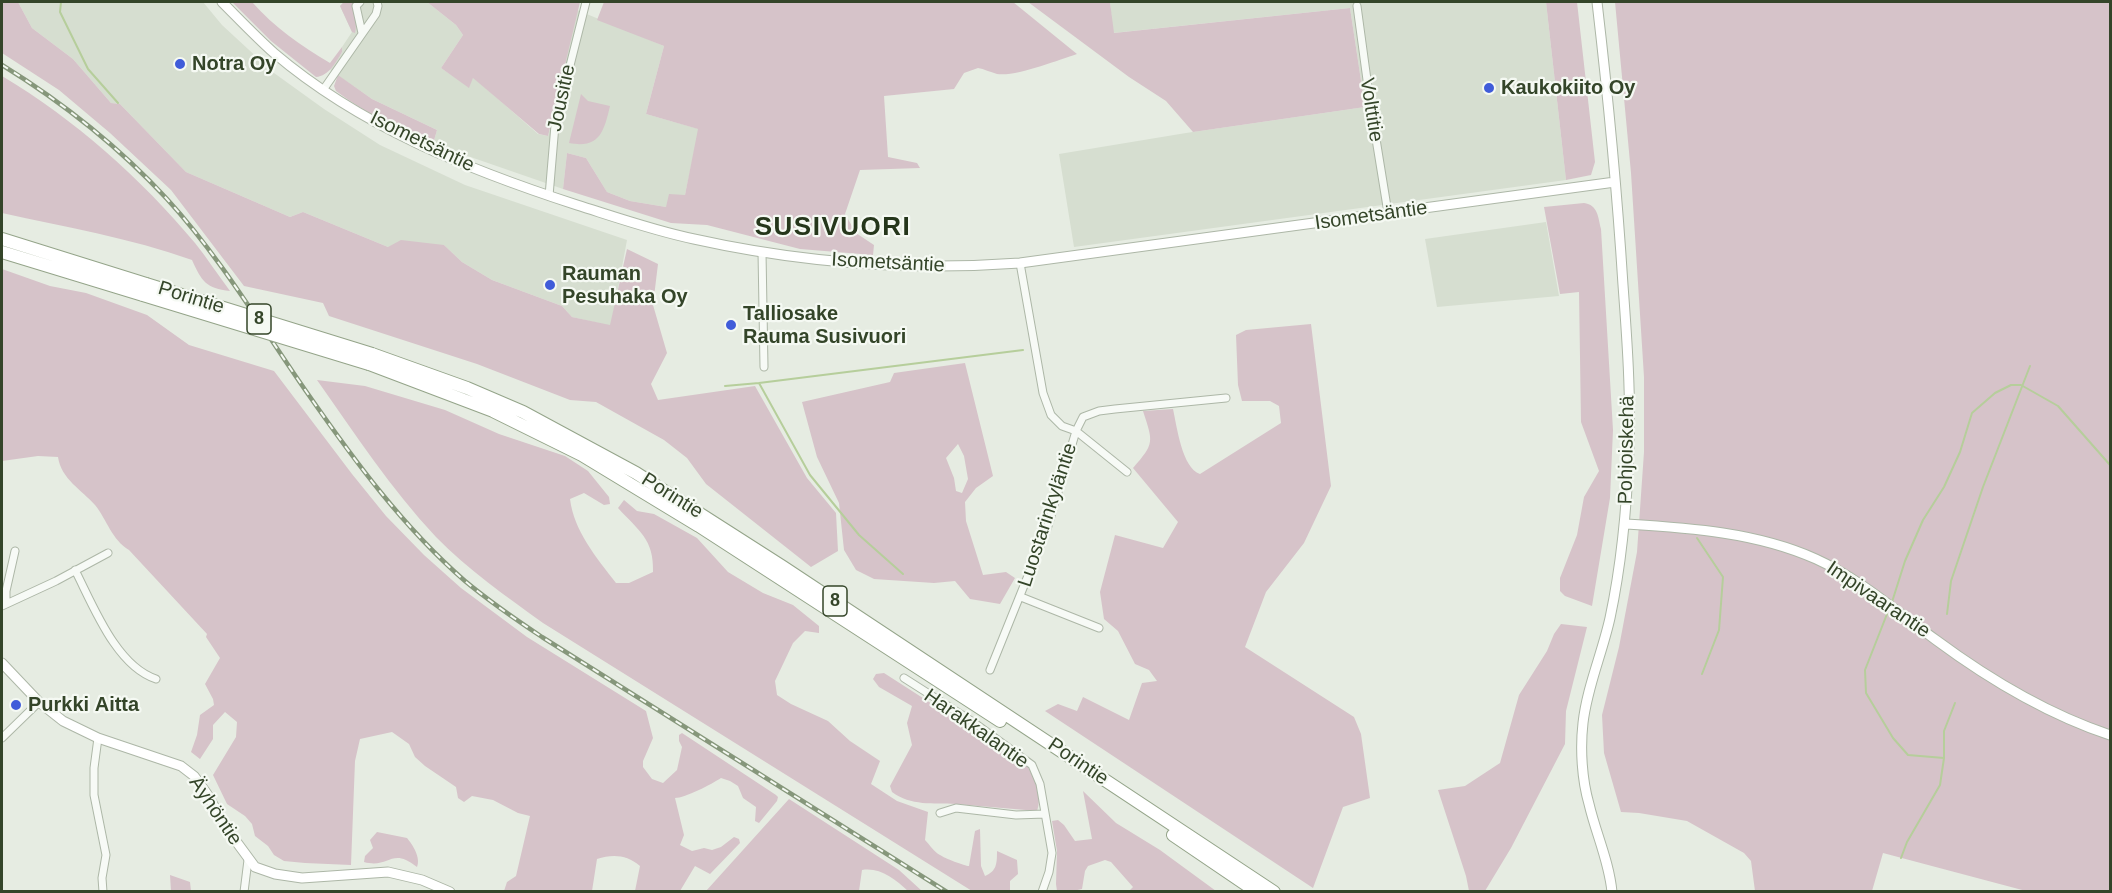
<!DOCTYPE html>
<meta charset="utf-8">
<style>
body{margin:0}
#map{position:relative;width:2112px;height:893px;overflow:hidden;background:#e6ece2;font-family:Helvetica,sans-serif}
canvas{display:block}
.frame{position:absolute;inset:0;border:3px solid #344529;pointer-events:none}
</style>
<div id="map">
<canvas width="2112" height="893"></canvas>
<div class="frame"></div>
</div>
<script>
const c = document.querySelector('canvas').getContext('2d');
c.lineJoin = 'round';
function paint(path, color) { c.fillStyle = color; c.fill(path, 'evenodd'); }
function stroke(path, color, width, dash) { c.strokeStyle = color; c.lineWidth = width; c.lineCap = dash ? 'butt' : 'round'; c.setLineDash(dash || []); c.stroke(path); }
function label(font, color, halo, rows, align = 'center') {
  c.font = font + ' Helvetica,sans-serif'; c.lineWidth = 4.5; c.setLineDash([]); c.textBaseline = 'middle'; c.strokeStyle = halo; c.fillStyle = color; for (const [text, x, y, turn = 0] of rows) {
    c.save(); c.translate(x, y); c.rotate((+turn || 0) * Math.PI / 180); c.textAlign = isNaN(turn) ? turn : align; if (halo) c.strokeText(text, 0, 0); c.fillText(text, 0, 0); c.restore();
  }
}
paint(new Path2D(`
 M18,2H203L222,25L274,73L324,109L380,145L465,185L627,240L611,326L572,317L562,306L492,280L462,262L444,245L388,247L303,212L290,217L186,172L120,104L111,103L73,59L32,28Z
 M344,2H427L456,25L463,35L441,68L469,87L473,77L538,134L548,136L577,10L664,46L646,114L699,129L685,195L666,207L630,201L607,192L586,158L567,153L563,189L433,144L437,130L372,99L330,70L342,52V47L352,32L340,6Z
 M1110,2H1546L1566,180L1074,247L1059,154L1186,133L1365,107L1350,8L1113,33Z
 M1546,222L1559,296L1437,307L1425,239Z`), '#d6ded0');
paint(new Path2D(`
 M2,2H18L32,28L73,59L111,103L120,104L186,172L290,217L303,212L388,247L401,240L444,245L462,262L492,280L562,306L572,317L610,325L627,249L658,264L653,305L667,353L651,384L658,400L755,386L807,478L836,513L838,551L811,567L706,484L687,458L664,440L596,402L570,400L477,364L329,316L323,303L244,286L171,190L110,133L59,90L2,53Z
 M232,2H252C274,27 301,46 330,63L342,47V52C336,62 329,76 316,77L271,41Z
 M344,2H355C352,12 358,23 355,33L352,32L340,6Z
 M427,2H580L548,136L539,134L473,78L469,88L441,68L463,35L456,25Z
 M604,2H1013L1077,54C1058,60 1016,77 997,74C990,72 984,69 978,68L964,73L954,89L884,96L888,157L917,163L920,168L860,170L845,214L856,233L874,245L873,255L800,249L707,225L671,223L563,189L567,153L586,158L607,192L630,201L666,207L669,194L685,195L698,129L646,114L664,46L597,20Z
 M1028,2H1110L1114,33L1350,8L1365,107L1193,132L1166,101L1129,77Z
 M1546,2H1577L1595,162L1591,175L1566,180Z
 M1615,2H2110V891H2026L1883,853L1872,891H1755L1751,861L1744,853L1687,821L1639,813L1621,812L1604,753L1602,715L1619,647L1637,552L1644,452V377L1631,173Z
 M338,75L372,99L437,130L433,144C399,130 365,113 336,91L334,86Z
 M2,76C74,119 141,178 195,243C207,258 218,275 230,291C206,288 202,282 192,260C130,238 66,227 2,213Z
 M581,94L588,101L610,106C604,131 600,149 569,143Z
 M1584,203C1598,205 1598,217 1601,229L1613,430L1610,498L1592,606L1565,596L1560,591V578L1577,535L1584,497L1599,471L1581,422L1579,292L1560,294L1544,207Z
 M2,269L50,286L86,293L147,315L189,345L274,371L352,474L386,516L424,555L461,588L527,637L646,711L653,738L643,761V767L652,779L663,783L677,770L682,747L679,741V735L682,733L776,795L778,797L777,801L759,823L755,821L756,807L743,798L738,786L730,781L721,778C712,784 685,798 675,798L684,835L680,845L692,851L704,848L712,850L721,847L734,837L739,839L740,843L710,874L695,866L680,891H635L640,866C627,855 613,854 597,859L592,891H504L507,882L516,876L530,816L518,813L493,800L472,796L464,802L458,798L456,787L425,766L415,757L409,744L392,732L360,739L355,761L351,865L305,863L284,861L274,855L268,846L255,836L252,824L245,816L227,804L213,775L236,737L237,722L225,712L213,725V739L200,759L191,752L197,735L200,715L214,705L213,699L205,684L220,658L206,637L207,634L129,550C112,540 107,520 95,505C82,490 61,479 58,457L38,456L2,461Z
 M1311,324L1331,486L1304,543L1266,592L1245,647L1354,717L1361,734L1370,798L1343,807L1313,888L1045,711L1058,704L1077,711L1083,697L1129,720L1142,683L1157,681L1149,670L1135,664L1118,631L1104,619L1100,592L1115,535L1163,548L1178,522L1133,468C1155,443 1153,442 1143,411L1173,409C1177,427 1182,468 1200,474L1281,423L1279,406L1270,401H1242L1238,385L1236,335L1246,330Z
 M965,363L993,476L976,488L965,502L966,521L983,575L1006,572L1015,578L1000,604L970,599L955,581L934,583L874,579L856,570L844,550L839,503L817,457L802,402L890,382L894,373ZM958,444L964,456L968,479L962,493L956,491L954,478L946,458Z
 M317,380L365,386L445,410L499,434L565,456L588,471L609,497L610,504L604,505L584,493L570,499C574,531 596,557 616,583H629L653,572C654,539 639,531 618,508L624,500L637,511L654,514L697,538L728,572L763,593L793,605L819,626V633L805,631L793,643L775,681L777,695L791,704L828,721L850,741L880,761L871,784L897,801L928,812L925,840C930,845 934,852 940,855C944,858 965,866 969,866L975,831L980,829L981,866L985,876C997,871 997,863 997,851L1017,860L1018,874L1010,881V891H972L543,623C506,596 468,570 436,537C391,489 355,434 317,380Z
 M1561,624L1587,627L1566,711L1565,744L1511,848L1485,891H1469L1466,876L1438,790L1465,786L1500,763L1519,695L1547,651L1554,634Z
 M884,673L1027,765C1034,778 1043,795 1037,811C1010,809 983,806 956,804C933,803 911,806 892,792L890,786L912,745L907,723L912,706L879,687L873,679L876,674Z
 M1083,791L1116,823L1160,850L1216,891H1129L1133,887L1111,862L1105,860L1088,866L1085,871L1082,889L1073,891H1057L1056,884L1057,851L1052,821L1058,820L1064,825L1075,841L1092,839Z
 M789,799L899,870L922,891H908C895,879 880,867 862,870L859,891H706Z
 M377,832L407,838C413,845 421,858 417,867C391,846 390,869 364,862L365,856L373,848L370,840Z
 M170,875L190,882L191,891H171Z`), '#d6c3c9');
stroke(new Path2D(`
 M61,2L60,12L88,69L118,103
 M725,386L759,383
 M1697,538L1723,577L1719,630L1702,674
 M903,574L859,535L810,475L759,383L1023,350
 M1892,602L1905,561L1923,520L1944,487L1960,452L1972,413L1995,393L2011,385H2021L2058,406L2110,465
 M1887,614L1865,670L1866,693L1893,738L1908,755L1944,758
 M1947,614L1951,581L1983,487L2030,366
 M1901,858L1907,842L1940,785L1944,758V731L1955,703`), '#b6ce9b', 2);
const street = new Path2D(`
 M360,2L356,6L362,33
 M1357,6L1370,102L1388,213
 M323,90L376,14L378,6L377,2
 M549,196L555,125L586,2
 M762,252L764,367
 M1020,263L1043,393L1051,415L1062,426L1076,431L1127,472
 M75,570C93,605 116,666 156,679
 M1021,597L1099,628
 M6,604V591L15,551
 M2,606L56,581L108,553
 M990,670L1048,526L1076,431L1083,417L1099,411L1115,409L1226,398
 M904,678L973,722L1032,765L1040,784L1052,853L1049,872L1042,892
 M2,738L39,702
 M98,738L94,768V795L106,855L102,878L103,892
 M940,813L956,808L1016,815L1045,814
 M244,892L248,860`);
const secondary = new Path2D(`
 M222,2C239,19 256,37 274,53C361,127 469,170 577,205C615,217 655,231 694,239C802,263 910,271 1020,263L1615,182
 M1597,2C1608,96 1617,190 1623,285C1627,339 1631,394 1629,448C1627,505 1622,562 1610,618C1602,654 1587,687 1583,723C1580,749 1582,780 1589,804C1596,834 1609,861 1612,892
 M1625,524C1689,528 1756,532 1816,559C1860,579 1897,612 1936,640C1990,680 2047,714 2110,735
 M2,663L39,702L63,721L98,738L181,766L194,776L207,794L227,829L255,867L275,874L302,878L388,872L422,880L450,892`);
const highway = new Path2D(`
 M2,239L146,284
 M2,252L143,295
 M372,354L467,388L523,412L636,473L783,567L1274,892
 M369,364L493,411L582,455L699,526L1000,721
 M1173,835L1257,892`);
stroke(street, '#adb7a7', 9);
stroke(secondary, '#adb7a7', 11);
stroke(highway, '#94a489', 14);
stroke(street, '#f7faf6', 7);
stroke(secondary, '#fff', 9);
stroke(highway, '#fff', 12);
const rail = new Path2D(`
 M2,65C62,102 119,147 167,199C221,258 262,328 308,394C354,460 403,527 465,581C489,601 515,619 542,637L947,892`);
stroke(rail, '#86977b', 4.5);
stroke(rail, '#f5f9f3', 2, [7]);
const highwayBridge = new Path2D(`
 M146,284L372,354
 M143,295L369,364`);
stroke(highwayBridge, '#94a489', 14, []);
stroke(highwayBridge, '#fff', 12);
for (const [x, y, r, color] of [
 [180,64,6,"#405cd9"],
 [1489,88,6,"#405cd9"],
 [550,285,6,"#405cd9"],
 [731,325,6,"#405cd9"],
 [16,705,6,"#405cd9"]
]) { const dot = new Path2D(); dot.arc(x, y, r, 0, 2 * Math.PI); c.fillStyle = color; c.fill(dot); stroke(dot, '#f5f9f3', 2); }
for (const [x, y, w] of [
 [259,319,24],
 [835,601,24]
]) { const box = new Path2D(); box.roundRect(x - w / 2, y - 15, w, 30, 4.5); c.fillStyle = '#f5f9f3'; c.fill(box); stroke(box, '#344529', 1.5); }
label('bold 18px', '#344529', null, [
 ["8",259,319],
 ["8",835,601]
]);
label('bold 20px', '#344529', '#f5f9f3', [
 ["Notra Oy",192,64],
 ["Kaukokiito Oy",1501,88],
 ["Rauman",562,274],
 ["Pesuhaka Oy",562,297],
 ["Talliosake",743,314],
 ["Rauma Susivuori",743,337],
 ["Purkki Aitta",28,705]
], 'left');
label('20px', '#344529', '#f5f9f3', [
 ["Jousitie",562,98,-78],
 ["Volttitie",1371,110,81],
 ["Isometsäntie",422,142,26],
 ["Isometsäntie",1371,216,-8],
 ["Isometsäntie",888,263,3],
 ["Porintie",191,298,17],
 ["Pohjoiskehä",1627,450,-89],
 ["Porintie",672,496,32],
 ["Luostarinkyläntie",1048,515,-72],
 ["Impivaarantie",1878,600,34],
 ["Harakkalantie",976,729,35],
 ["Porintie",1078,762,34],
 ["Äyhöntie",215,811,56]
]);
c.letterSpacing = '1.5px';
label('bold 26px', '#25361b', '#f5f9f3', [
 ["SUSIVUORI",833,228]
]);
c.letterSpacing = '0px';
</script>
